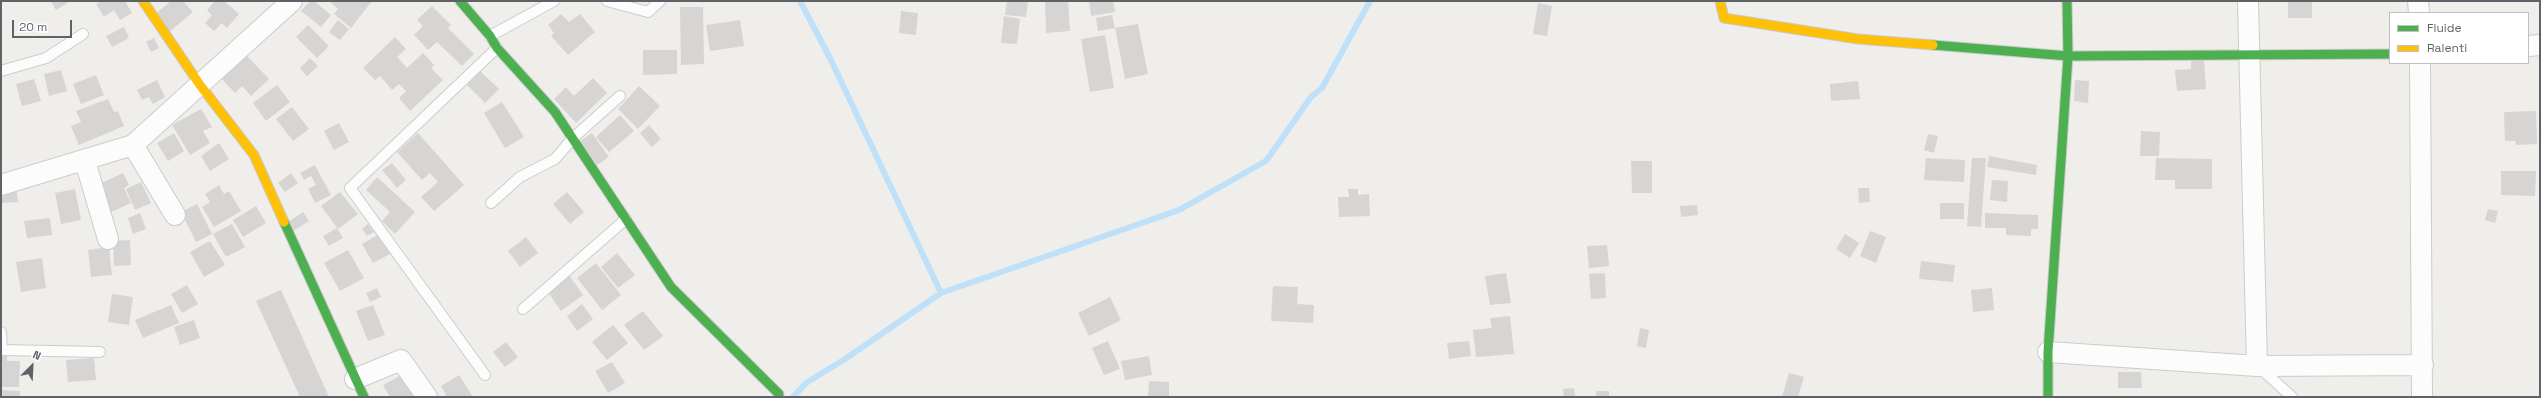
<!DOCTYPE html>
<style>
body{margin:0}
#map{position:relative;width:2541px;height:398px;overflow:hidden;background:#efeeea;font-family:"Space Grotesk",sans-serif}
canvas{display:block}
.frame{position:absolute;inset:0;border:2px solid #5f6368;pointer-events:none}
.legend{position:absolute;left:2389px;top:12px;width:140px;height:52px;box-sizing:border-box;background:#fff;border:1px solid #bfc1c3;margin:0;padding:5px 7px;list-style:none;font-size:12px;color:#5f6368}
.legend li{display:flex;align-items:center;gap:8px;height:20px}
.legend b{width:20px;border:1px solid #bfc1c3}
.north{position:absolute;left:12px;top:346px;width:40px;height:40px;-webkit-text-stroke:3px #fff;paint-order:stroke;rotate:24deg;font-size:11px;font-weight:700;line-height:16px;text-align:center;color:#5f6368}
.north::after{content:'';display:block;margin:auto;width:14px;height:18px;background:#5f6368;clip-path:polygon(50% 0,100% 100%,50% 72%,0 100%)}
.scale{position:absolute;left:12px;top:20px;width:60px;height:18px;box-sizing:border-box;border:2px solid #5f6368;border-top:0;padding-left:5px;font-size:12px;line-height:14px;white-space:nowrap;color:#5f6368;-webkit-text-stroke:3px #fff;paint-order:stroke}
</style>
<div id="map">
<canvas width="2541" height="398"></canvas>
<div class="frame"></div>
<ul class="legend">
<li><b style="height:5px;background:#4caf50"></b>Fluide</li>
<li><b style="height:5px;background:#ffc107"></b>Ralenti</li>
</ul>
<div class="north">N</div>
<div class="scale">20 m</div>
</div>
<script>
const c = document.querySelector('canvas').getContext('2d');
c.lineJoin = 'round';
function stroke(path, color, width, dash) { c.strokeStyle = color; c.lineWidth = width; c.lineCap = dash ? 'butt' : 'round'; c.setLineDash(dash || []); c.stroke(path); }
function paint(path, color) { c.fillStyle = color; c.fill(path, 'evenodd'); }
stroke(new Path2D(`
 M800,1L830,58L941,293
 M793,397L806,383L845,359L941,293L1179,210L1266,161L1311,97L1322,88L1370,1`), '#bfe0f9', 6);
paint(new Path2D(`
 M51,1H71L56,10Z
 M101,1H125L132,13L120,20L114,10L104,17L96,4Z
 M171,1H183L193,12L168,33L154,15Z
 M215,1H224L239,14L227,28L222,23L214,31L205,23L212,15L207,10Z
 M310,1H314L331,15L321,27L301,11Z
 M333,1H372L351,28L334,14L338,9L331,3Z
 M1007,1H1028L1026,17L1005,15Z
 M1045,1H1068L1070,31L1046,33Z
 M1089,1H1113L1115,12L1091,16Z
 M2288,1H2312V18H2288Z
 M1538,3L1552,6L1547,36L1533,34Z
 M432,6L451,25L448,28L474,54L462,66L437,42L428,50L414,35L423,26L417,20Z
 M680,7H703L704,64L681,65Z
 M901,11L918,13L916,35L899,33Z
 M561,14L569,22L580,14L595,32L568,55L551,36L554,33L548,25Z
 M1112,15L1115,28L1098,31L1096,18Z
 M1004,16L1020,19L1017,44L1001,43Z
 M338,20L349,29L340,40L329,32Z
 M740,20L744,46L710,51L706,25Z
 M1138,24L1148,74L1125,79L1115,28Z
 M308,25L329,46L317,58L296,37Z
 M124,27L129,38L112,47L106,36Z
 M1105,35L1114,88L1090,92L1081,39Z
 M395,37L406,49L397,57L407,68L423,53L434,65L431,68L443,80L410,111L399,98L406,91L399,84L392,90L380,76L375,80L363,68Z
 M154,38L159,48L151,52L146,42Z
 M643,50H677V74L643,75Z
 M247,56L269,79L251,96L242,86L235,93L222,79Z
 M310,58L318,66L307,76L300,68Z
 M2204,59L2206,89L2177,91L2175,70L2191,69V60Z
 M61,70L67,91L49,96L44,74Z
 M480,71L499,89L485,103L467,85Z
 M96,75L104,95L81,104L73,84Z
 M593,78L607,93L576,123L554,99L566,87L574,96Z
 M34,79L41,101L22,106L16,84Z
 M157,80L165,97L153,104L149,97L142,100L137,90Z
 M2075,80L2089,81L2088,103L2074,101Z
 M1858,81L1860,99L1831,101L1830,84Z
 M277,85L290,102L266,121L253,103Z
 M639,86L660,106L638,129L618,109Z
 M108,99L114,112L118,111L124,126L79,145L71,126L81,122L76,111Z
 M502,102L524,137L505,148L484,113Z
 M292,107L309,129L293,141L276,119Z
 M201,109L212,127L203,131L210,143L190,155L172,125Z
 M2536,111L2537,144L2516,145L2515,141H2505L2504,112Z
 M620,115L634,131L609,152L596,137Z
 M339,123L349,142L334,150L324,131Z
 M649,125L661,139L652,147L640,133Z
 M2141,131L2160,132L2159,156H2140Z
 M174,133L184,151L168,161L157,143Z
 M418,133L464,185L434,211L421,197L438,182L430,173L422,180L397,152Z
 M592,133L609,157L597,165L580,141Z
 M1928,134L1938,136L1934,153L1924,150Z
 M219,143L229,159L210,171L201,156Z
 M1989,156L2037,165L2036,175L1987,167Z
 M1926,158L1965,160L1964,182L1924,180Z
 M1972,158H1986L1981,227L1967,226Z
 M2156,158L2212,159V189H2175V180H2155Z
 M1631,161H1652V193H1632Z
 M392,163L406,180L397,188L382,170Z
 M315,165L331,195L315,203L308,189L316,185L311,176L304,180L300,173Z
 M2501,171H2536L2535,196L2501,195Z
 M123,173L129,185L124,188L131,203L107,214L95,186Z
 M291,173L298,183L285,192L278,183Z
 M377,177L415,212L395,234L382,221L390,212L366,190Z
 M1992,180L2008,181L2007,202L1990,200Z
 M141,182L151,203L135,210L126,189Z
 M219,185L224,194L229,191L241,211L214,227L202,207L210,202L205,194Z
 M16,186L18,202L1,203V188Z
 M1858,188H1869L1870,202L1859,203Z
 M75,189L81,220L61,224L55,193Z
 M1348,189H1358V195L1369,194L1370,216L1339,217L1338,197H1349Z
 M340,192L358,214L338,229L321,206Z
 M567,192L584,212L570,224L553,204Z
 M1940,203H1964V219H1940Z
 M197,204L212,234L196,242L181,212Z
 M1697,205L1698,215L1681,217L1680,206Z
 M256,206L266,223L243,237L233,220Z
 M2488,209L2498,211L2495,223L2485,220Z
 M303,212L309,221L293,231L288,222Z
 M140,213L146,229L133,234L128,218Z
 M1985,213L2038,215V229H2031V236L2006,235V228H1985Z
 M50,218L52,235L27,238L24,221Z
 M232,224L245,247L226,257L213,234Z
 M368,224L374,232L367,236L362,229Z
 M337,228L343,238L329,246L323,236Z
 M1870,231L1886,237L1876,263L1860,256Z
 M379,234L390,254L373,263L362,244Z
 M1845,234L1859,243L1850,258L1836,249Z
 M526,237L538,253L520,267L508,251Z
 M130,240L131,265L114,266L113,241Z
 M210,241L225,265L204,277L190,252Z
 M1607,245L1609,266L1589,268L1587,246Z
 M109,247L112,275L91,277L88,250Z
 M348,250L364,278L340,291L324,263Z
 M617,253L635,275L618,288L601,267Z
 M42,258L46,288L21,292L16,262Z
 M1921,261L1955,265L1953,282L1919,279Z
 M596,263L621,295L602,310L577,278Z
 M1506,273L1511,303L1490,305L1485,276Z
 M1605,273L1606,298L1591,299L1589,274Z
 M569,275L583,295L561,311L547,291Z
 M187,285L198,304L182,313L171,294Z
 M1273,286L1298,287L1297,304L1314,305L1313,323L1271,321Z
 M377,288L381,297L370,302L366,293Z
 M1992,288L1994,310L1973,312L1971,290Z
 M281,290L329,397H300L256,301Z
 M112,294L133,297L129,325L108,322Z
 M1110,297L1121,320L1089,336L1078,313Z
 M582,304L593,319L577,331L567,316Z
 M171,305L179,323L143,338L135,320Z
 M373,305L385,335L368,341L356,311Z
 M643,311L663,336L644,350L624,325Z
 M1510,316L1514,354L1476,357L1473,330L1492,328L1490,318Z
 M194,320L200,338L180,345L174,327Z
 M613,325L628,343L607,360L592,342Z
 M1640,328L1649,330L1646,348L1637,346Z
 M1108,341L1120,369L1104,375L1092,348Z
 M1469,341L1471,356L1449,359L1447,343Z
 M506,342L518,357L505,367L493,352Z
 M1,356H7V361H20L19,387H1Z
 M1149,356L1152,375L1125,380L1121,361Z
 M94,358L96,380L68,382L66,360Z
 M612,362L625,383L608,393L595,371Z
 M2118,372H2141L2142,388H2118Z
 M405,373L419,397H390L383,385Z
 M1789,373L1804,377L1798,397H1782Z
 M459,375L473,397H447L441,386Z
 M1149,381L1169,382V397H1148Z
 M1574,388L1575,397H1564L1563,389Z
 M1,390L20,391V397H1Z
 M1596,391H1609V397H1596Z`), '#d6d5d3');
const lane = new Path2D(`
 M607,1L648,12L660,1
 M490,36L554,1
 M1,71L46,58L83,34
 M491,203L520,177L555,159L573,138L620,96
 M523,309L626,219
 M1,332L2,350L100,352
 M2259,367L2292,397
 M485,375L350,188L497,48`);
const street = new Path2D(`
 M2248,1L2257,366
 M2418,1L2419,13
 M2528,46L2540,45
 M2420,63L2422,397
 M133,145L175,215
 M85,161L108,239
 M1,185L133,145L292,1
 M2048,352L2257,366L2423,365
 M355,379L401,360L427,397`);
const fast = new Path2D(`
 M460,1L490,36L497,48L555,112L671,287L779,394
 M1933,45L2068,56L2390,54
 M284,222L364,397
 M2048,397V352L2068,56L2067,1`);
const slow = new Path2D(`
 M143,1L200,85L254,155L284,222
 M1720,1L1724,18L1858,39L1933,45`);
stroke(lane, '#cbcccc', 12);
stroke(street, '#cbcccc', 22);
stroke(fast, '#cacacb', 11);
stroke(slow, '#cacacb', 11);
stroke(lane, '#fdfcfc', 10);
stroke(street, '#fdfcfc', 20);
stroke(fast, '#4caf50', 9);
stroke(slow, '#ffc107', 9);
</script>
